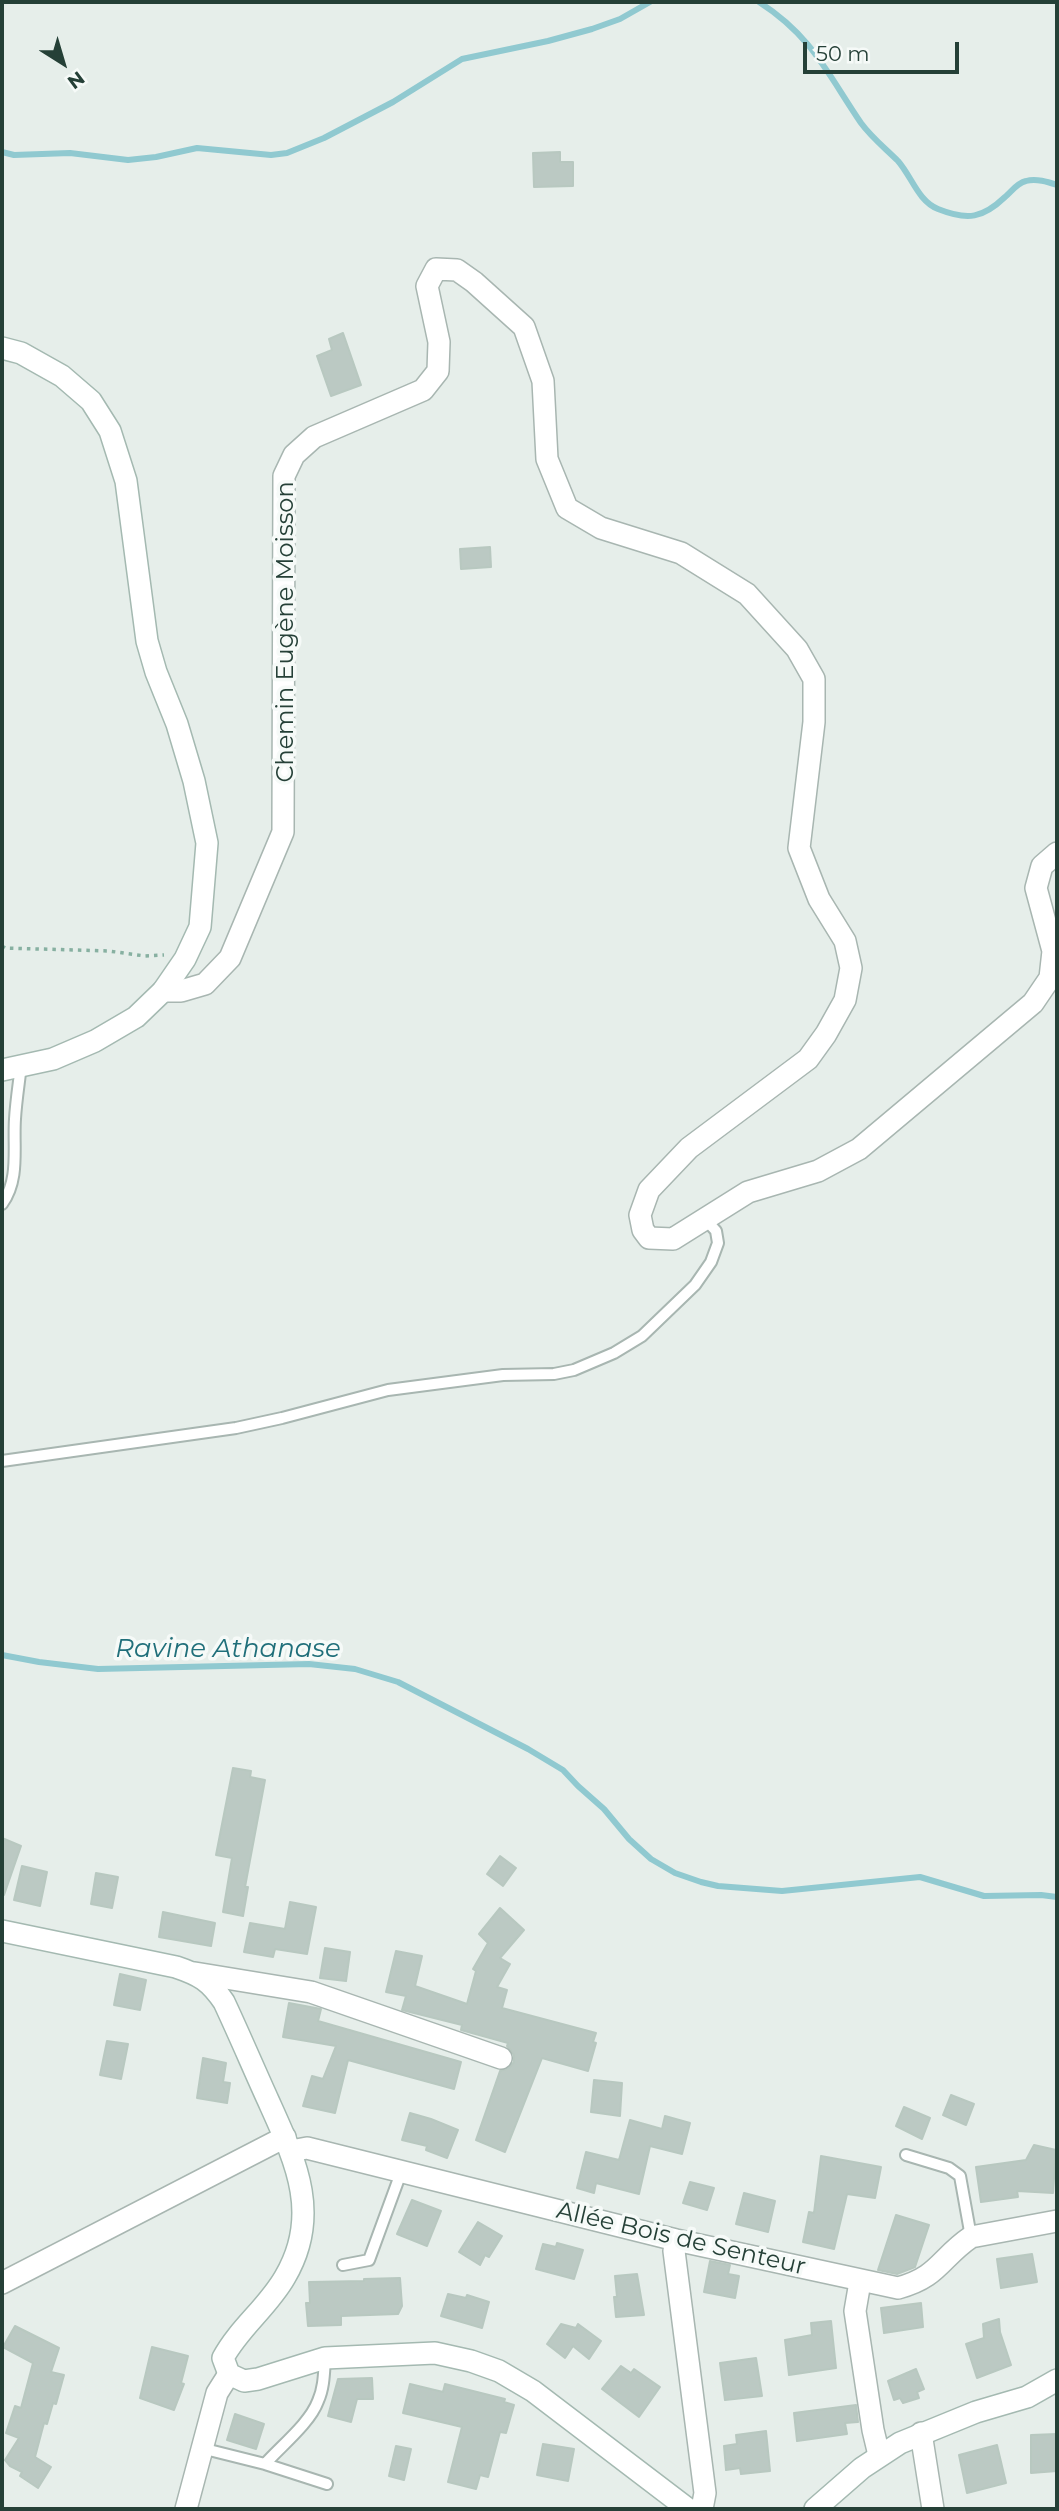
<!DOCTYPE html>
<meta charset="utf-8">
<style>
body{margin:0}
#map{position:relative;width:1059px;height:2511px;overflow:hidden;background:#e6eeea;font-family:Montserrat,sans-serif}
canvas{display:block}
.frame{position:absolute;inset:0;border:4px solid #254037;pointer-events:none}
.north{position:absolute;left:28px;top:28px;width:70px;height:70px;-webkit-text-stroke:5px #f6faf8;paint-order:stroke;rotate:143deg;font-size:19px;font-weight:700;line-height:28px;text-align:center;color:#254037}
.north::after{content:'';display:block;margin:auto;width:24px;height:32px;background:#254037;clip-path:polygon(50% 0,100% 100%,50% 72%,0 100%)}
.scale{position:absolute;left:803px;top:42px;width:156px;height:32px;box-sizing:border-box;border:4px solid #254037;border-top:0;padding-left:9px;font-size:21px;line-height:24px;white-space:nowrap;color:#254037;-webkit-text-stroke:5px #f6faf8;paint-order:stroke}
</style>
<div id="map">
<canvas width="1059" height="2511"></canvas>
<div class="frame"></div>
<div class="north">N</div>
<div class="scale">50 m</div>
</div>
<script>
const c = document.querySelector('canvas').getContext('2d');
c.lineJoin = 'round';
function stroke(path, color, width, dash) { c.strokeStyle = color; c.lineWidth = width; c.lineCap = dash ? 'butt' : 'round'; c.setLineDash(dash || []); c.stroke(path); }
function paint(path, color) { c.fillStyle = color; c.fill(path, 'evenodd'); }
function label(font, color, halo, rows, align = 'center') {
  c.font = font + ' Montserrat,sans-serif'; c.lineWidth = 7; c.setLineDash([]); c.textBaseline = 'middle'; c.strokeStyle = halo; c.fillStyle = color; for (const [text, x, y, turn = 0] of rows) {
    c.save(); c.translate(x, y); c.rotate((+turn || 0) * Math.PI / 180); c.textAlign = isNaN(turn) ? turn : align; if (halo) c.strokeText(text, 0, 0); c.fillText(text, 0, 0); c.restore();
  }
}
stroke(new Path2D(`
 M759,2C812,36 827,73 861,123C872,138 885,148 898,161C912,177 918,201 938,209C968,221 983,218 1005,197C1012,191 1017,183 1026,181C1036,178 1048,182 1057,185
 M2,152L14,155L70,153L128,160L156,157L197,148L271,155L287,153L324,138L393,102L462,59L548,41L592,29L620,19L650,2
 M2,1655L39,1662L98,1669L309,1664L355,1669L398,1682L528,1749L563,1770L578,1786L604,1809L629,1839L651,1859L675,1873L701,1882L718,1886L782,1891L920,1877L984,1896L1041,1895L1057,1897`), '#90c9d0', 6);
const building = new Path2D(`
 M560,152V162H573V186L534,187L533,153Z
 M343,333L361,385L331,396L317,356L332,350L329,339Z
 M490,547L491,567L461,569L460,549Z
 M233,1768L251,1771L250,1777L265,1780L245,1887H248L243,1916L223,1912L232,1858L216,1855Z
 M2,1838L21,1846L4,1895L2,1894Z
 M500,1856L516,1868L503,1886L487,1874Z
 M22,1866L47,1872L40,1906L14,1900Z
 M96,1873L118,1877L112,1908L91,1904Z
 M290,1902L316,1907L307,1954L275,1949L273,1957L244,1952L250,1923L285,1929Z
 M500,1908L524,1930L500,1958L510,1964L497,1987L507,1990L502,2008L596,2033L593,2042L596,2043L588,2071L542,2058L505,2152L476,2140L500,2071L509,2068L514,2062V2055L507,2046L508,2043L461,2030L462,2025L402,2010L406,1996L386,1992L396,1951L422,1956L415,1986L467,2004L476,1971L473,1969L488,1943L479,1934Z
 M163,1912L215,1923L211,1946L159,1937Z
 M325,1948L350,1952L346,1981L320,1978Z
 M120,1974L146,1980L140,2010L114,2005Z
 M289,2003L321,2009L318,2021L461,2062L454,2089L348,2060L335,2113L303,2106L312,2076L323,2079L336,2046L283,2037Z
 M107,2041L128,2044L121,2079L100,2075Z
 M203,2058L226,2063L223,2082L230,2083L227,2103L197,2098Z
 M594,2080L622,2083L620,2116L591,2112Z
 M951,2095L974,2104L966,2125L943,2115Z
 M904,2107L930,2118L922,2139L896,2126Z
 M410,2113L431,2119L458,2130L447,2158L426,2150L427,2146L402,2140Z
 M665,2116L690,2123L682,2154L650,2146L639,2194L596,2183L594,2193L577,2188L586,2152L619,2160L630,2120L662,2129Z
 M1034,2145L1056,2150L1053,2193L1017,2191L1018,2197L981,2202L976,2167L1026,2160Z
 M821,2156L881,2167L875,2198L847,2194L834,2249L803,2242L809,2212L814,2213Z
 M690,2182L714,2188L707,2210L683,2203Z
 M744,2193L775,2201L768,2232L736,2224Z
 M412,2200L441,2211L427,2246L397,2234Z
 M896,2215L929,2225L915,2267L897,2274L878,2270Z
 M478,2222L502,2236L489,2257L485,2255L480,2265L459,2252Z
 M557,2243L583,2250L574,2279L536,2269L543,2244L556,2247Z
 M1032,2254L1037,2282L1001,2288L997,2259Z
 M710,2261L730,2265L728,2274L739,2276L735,2298L704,2292Z
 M637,2274L644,2315L616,2317L614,2297H617L615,2276Z
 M400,2278L402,2306L398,2314L341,2316V2325L308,2326L306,2303H310L309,2282L364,2281V2279Z
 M448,2294L466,2298L467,2295L489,2302L482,2328L441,2316Z
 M921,2303L923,2327L884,2333L881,2308Z
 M999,2319L1000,2332L1011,2365L977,2378L966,2344L984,2338L983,2324Z
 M831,2321L836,2368L789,2375L785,2340L812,2335L811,2323Z
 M561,2324L576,2328L578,2324L601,2341L589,2359L573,2346L565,2358L547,2344Z
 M15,2326L59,2348L51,2372L64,2375L56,2404L53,2403L47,2424L44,2423L35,2457L51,2467L38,2488L20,2476L22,2472L10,2466L5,2460L19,2438L6,2433L15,2406L21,2408L33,2363L3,2347Z
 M152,2347L188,2356L181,2383L184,2384L174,2410L140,2398Z
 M756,2358L762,2396L725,2400L720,2363Z
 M621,2366L631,2373L634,2369L660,2387L639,2417L602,2389Z
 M916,2369L924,2389L917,2392L919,2398L903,2403L900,2398L894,2400L888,2381Z
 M372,2378L373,2399H357L351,2422L328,2416L338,2379Z
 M410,2384L443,2392L445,2384L505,2399L504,2402L514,2405L506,2433L500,2432L488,2477L480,2475L476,2489L448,2482L462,2427L403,2413Z
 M856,2405L858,2422L845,2423L847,2434L797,2441L794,2413Z
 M235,2414L264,2424L256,2449L227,2440Z
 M766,2431L770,2471L741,2474L740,2468L726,2470L724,2446L737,2444L736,2435Z
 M1057,2434V2471L1031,2473V2435Z
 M543,2444L574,2449L568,2481L537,2475Z
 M997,2445L1006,2483L967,2493L959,2455Z
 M396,2446L411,2449L404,2480L389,2476Z`);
paint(building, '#bbc9c3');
stroke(building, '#b8c8c0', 2);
const lane = new Path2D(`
 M2,1204C20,1179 13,1148 15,1119C16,1101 19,1083 21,1065
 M2,1461L236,1428L282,1418L388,1390L503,1375L554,1374L574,1370L614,1353L642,1336L695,1285L711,1262L718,1243L716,1231L706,1220
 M906,2155L949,2168L960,2176L971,2237
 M343,2265L369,2260L402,2170
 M201,2448L265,2464L327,2484
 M265,2464C281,2446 310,2423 318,2401C324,2388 324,2373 325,2358`);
const street = new Path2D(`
 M163,991H181L205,984L230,958L283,832L284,476L294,455L314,437L423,390L438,371L439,342L427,286L436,269L457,270L474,282L524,327L543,381L547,459L567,508L601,528L681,553L747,594L797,649L814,679V722L799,848L819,899L845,941L851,968L845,1000L826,1034L808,1059L689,1148L649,1190L640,1215L643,1230L649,1238L673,1239L748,1192L818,1171L859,1149L1033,1003L1050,978L1053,951L1036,888L1042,866L1057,853
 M195,1973L311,1992L501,2058
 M291,2151L307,2148L676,2240L898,2288C939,2277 940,2258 971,2237L1057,2221
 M676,2240L674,2251L705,2493L702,2509
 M860,2282L855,2311L873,2430L879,2455
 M2,2283L285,2137
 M921,2433L933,2509
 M186,2509L217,2393L229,2374`);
const secondary = new Path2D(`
 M2,348L21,353L62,376L91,401L110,431L126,481L147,641L156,672L177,724L194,781L207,843L200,927L185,959L163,991L136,1017L95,1041L53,1059L2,1070
 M2,1931L176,1967C200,1975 210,1981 224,2002C239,2034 253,2067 268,2100C295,2160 322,2214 285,2277C268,2307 239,2328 223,2358L229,2374L244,2381L258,2379L325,2358L435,2353L471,2361L499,2371L533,2391L688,2509
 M815,2509L862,2468L900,2443L976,2412L1027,2397L1057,2380`);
stroke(lane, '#a8b6b1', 14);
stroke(street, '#a8b6b1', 24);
stroke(secondary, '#a4b9b1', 24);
stroke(new Path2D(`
 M2,946L5,948L109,951L145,956L164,955`), '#87b0a1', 3.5, [3.5, 5]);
stroke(lane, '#fff', 10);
stroke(street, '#fff', 21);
stroke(secondary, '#fff', 21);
label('24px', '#254037', '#f6faf8', [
 ["Chemin Eugène Moisson",286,632,-90],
 ["Allée Bois de Senteur",681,2239,13]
]);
label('italic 26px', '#206f7a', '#f6faf8', [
 ["Ravine Athanase",228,1649]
]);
</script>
